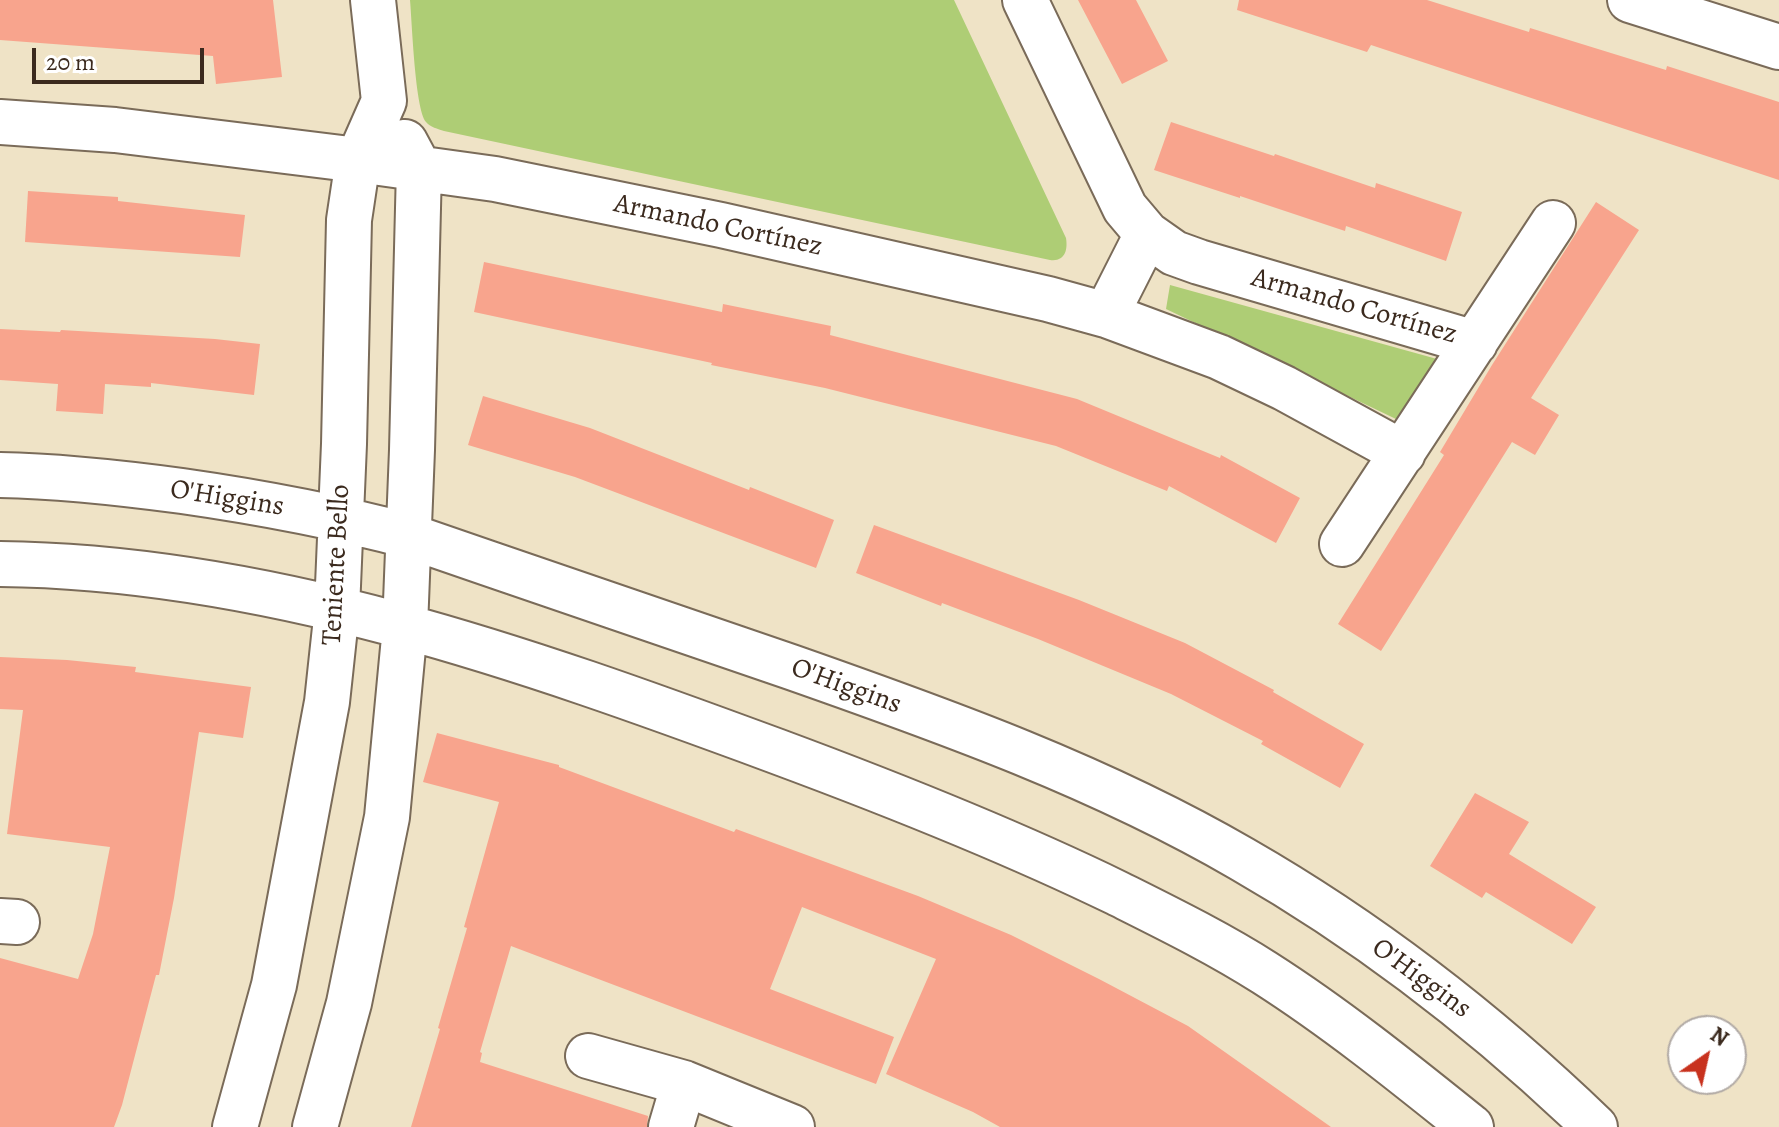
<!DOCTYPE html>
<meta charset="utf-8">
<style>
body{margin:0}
#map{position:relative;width:1779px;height:1127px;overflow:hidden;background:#efe3c6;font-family:Alegreya,serif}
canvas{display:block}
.north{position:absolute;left:1667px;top:1015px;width:80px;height:80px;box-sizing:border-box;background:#fff;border:2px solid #b1aaa5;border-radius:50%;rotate:34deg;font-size:22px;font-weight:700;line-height:32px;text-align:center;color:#3b2a1e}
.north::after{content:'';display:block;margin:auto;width:28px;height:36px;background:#c8321e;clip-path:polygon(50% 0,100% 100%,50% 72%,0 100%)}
.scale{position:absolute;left:32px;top:48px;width:172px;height:36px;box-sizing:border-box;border:4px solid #3b2a1e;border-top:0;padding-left:10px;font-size:24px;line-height:28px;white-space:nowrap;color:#3b2a1e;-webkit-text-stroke:6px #fff;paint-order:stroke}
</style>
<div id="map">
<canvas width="1779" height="1127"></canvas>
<div class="north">N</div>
<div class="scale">20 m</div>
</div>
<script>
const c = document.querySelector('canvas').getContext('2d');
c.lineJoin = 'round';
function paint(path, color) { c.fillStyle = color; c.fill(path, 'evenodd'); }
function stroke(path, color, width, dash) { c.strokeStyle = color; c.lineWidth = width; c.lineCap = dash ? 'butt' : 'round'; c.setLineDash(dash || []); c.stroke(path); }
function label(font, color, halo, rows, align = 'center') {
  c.font = font + ' Alegreya,serif'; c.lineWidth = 8; c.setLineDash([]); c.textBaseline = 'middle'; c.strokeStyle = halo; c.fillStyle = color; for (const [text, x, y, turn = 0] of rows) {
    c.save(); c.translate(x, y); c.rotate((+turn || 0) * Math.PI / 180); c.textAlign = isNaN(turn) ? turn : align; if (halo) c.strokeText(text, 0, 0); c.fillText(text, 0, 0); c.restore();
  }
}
paint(new Path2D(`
 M410,0H954L1066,238C1068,250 1065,262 1050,260L444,131C438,129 430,127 426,122C415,109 412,22 410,0Z
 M1170,285L1437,359L1396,419L1166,309Z`), '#aecd75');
paint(new Path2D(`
 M0,0H273L282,77L216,84L213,56L0,40Z
 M1078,0H1136L1168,61L1122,84Z
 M1239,0H1427L1529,32L1530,28L1666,70L1667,66L1779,102V180L1371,45L1367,52L1237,10Z
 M1171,122L1274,156L1275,154L1375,188L1376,183L1462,212L1446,261L1346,226L1345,231L1240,196V198L1154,170Z
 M28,191L118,197V201L245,215L240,257L25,242Z
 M1596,202L1639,230L1531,398L1559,415L1535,455L1512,442L1381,651L1338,624L1444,455L1440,452L1492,365Z
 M484,262L722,312L723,304L831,326L830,335L1077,399L1220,458L1221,455L1300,498L1276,543L1169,486L1167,491L1056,446L825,388L711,365L712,363L474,312Z
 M0,329L60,332L61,330L215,339L260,344L254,395L151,383V387L105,384L103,414L56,411L58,384L0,380Z
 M483,396L590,428L749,490L750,487L834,520L816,568L575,477L468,445Z
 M874,525L1079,600L1185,643L1274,690L1273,692L1364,744L1340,788L1261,744L1263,741L1171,694L1038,639L942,603L941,606L856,573Z
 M0,657L67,660L136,667L135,672L251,687L243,738L199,732L174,898L159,975H156L122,1105L114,1127H0V958L78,979L93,934L110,847L7,834L23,710L0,709Z
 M437,733L559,765V767L734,832L736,829L918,896L1011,935L1099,979L1188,1026L1331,1127H1000L973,1112L886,1074L936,959L802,907L770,989L894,1037L876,1084L511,946L480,1052L482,1053L480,1062L648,1116L647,1127H411L440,1029L438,1028L467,928L464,927L499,802L423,782Z
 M1475,793L1529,822L1509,854L1596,907L1572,944L1486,892L1482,898L1430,866Z`), '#f8a48d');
const minor = new Path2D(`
 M1025,0L1125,208L1147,234L1174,253L1199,262L1475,343
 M1630,0L1779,47
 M0,122L115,130L358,160L495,179L721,225L1048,299L1106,315L1219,357L1284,388L1403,453
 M1106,315L1147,234
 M0,475C61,476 122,483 182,491C259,502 334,516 409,536C536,580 663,623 791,667C945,721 1101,777 1242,859C1371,933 1488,1024 1595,1127
 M1342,544L1553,223
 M0,564C269,567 527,659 776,751C892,794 1006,839 1117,893C1167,918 1218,943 1265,973C1337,1019 1405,1074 1471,1127
 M0,921L17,922
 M588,1056L684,1083L792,1127
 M235,1127L274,985L327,702L337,609L344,444L349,220L358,160L384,101L373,0
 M315,1127L349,1003L387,817L405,627L412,450L419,168L405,142
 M671,1127L684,1083`);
stroke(minor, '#7a6b59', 48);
stroke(minor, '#fff', 44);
label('28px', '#3b2a1e', '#fff', [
 ["Armando Cortínez",718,226,12],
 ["Armando Cortínez",1354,307,16],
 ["O'Higgins",227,499,9],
 ["Teniente Bello",337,565,-87],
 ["O'Higgins",846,687,20],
 ["O'Higgins",1421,979,36]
]);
</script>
